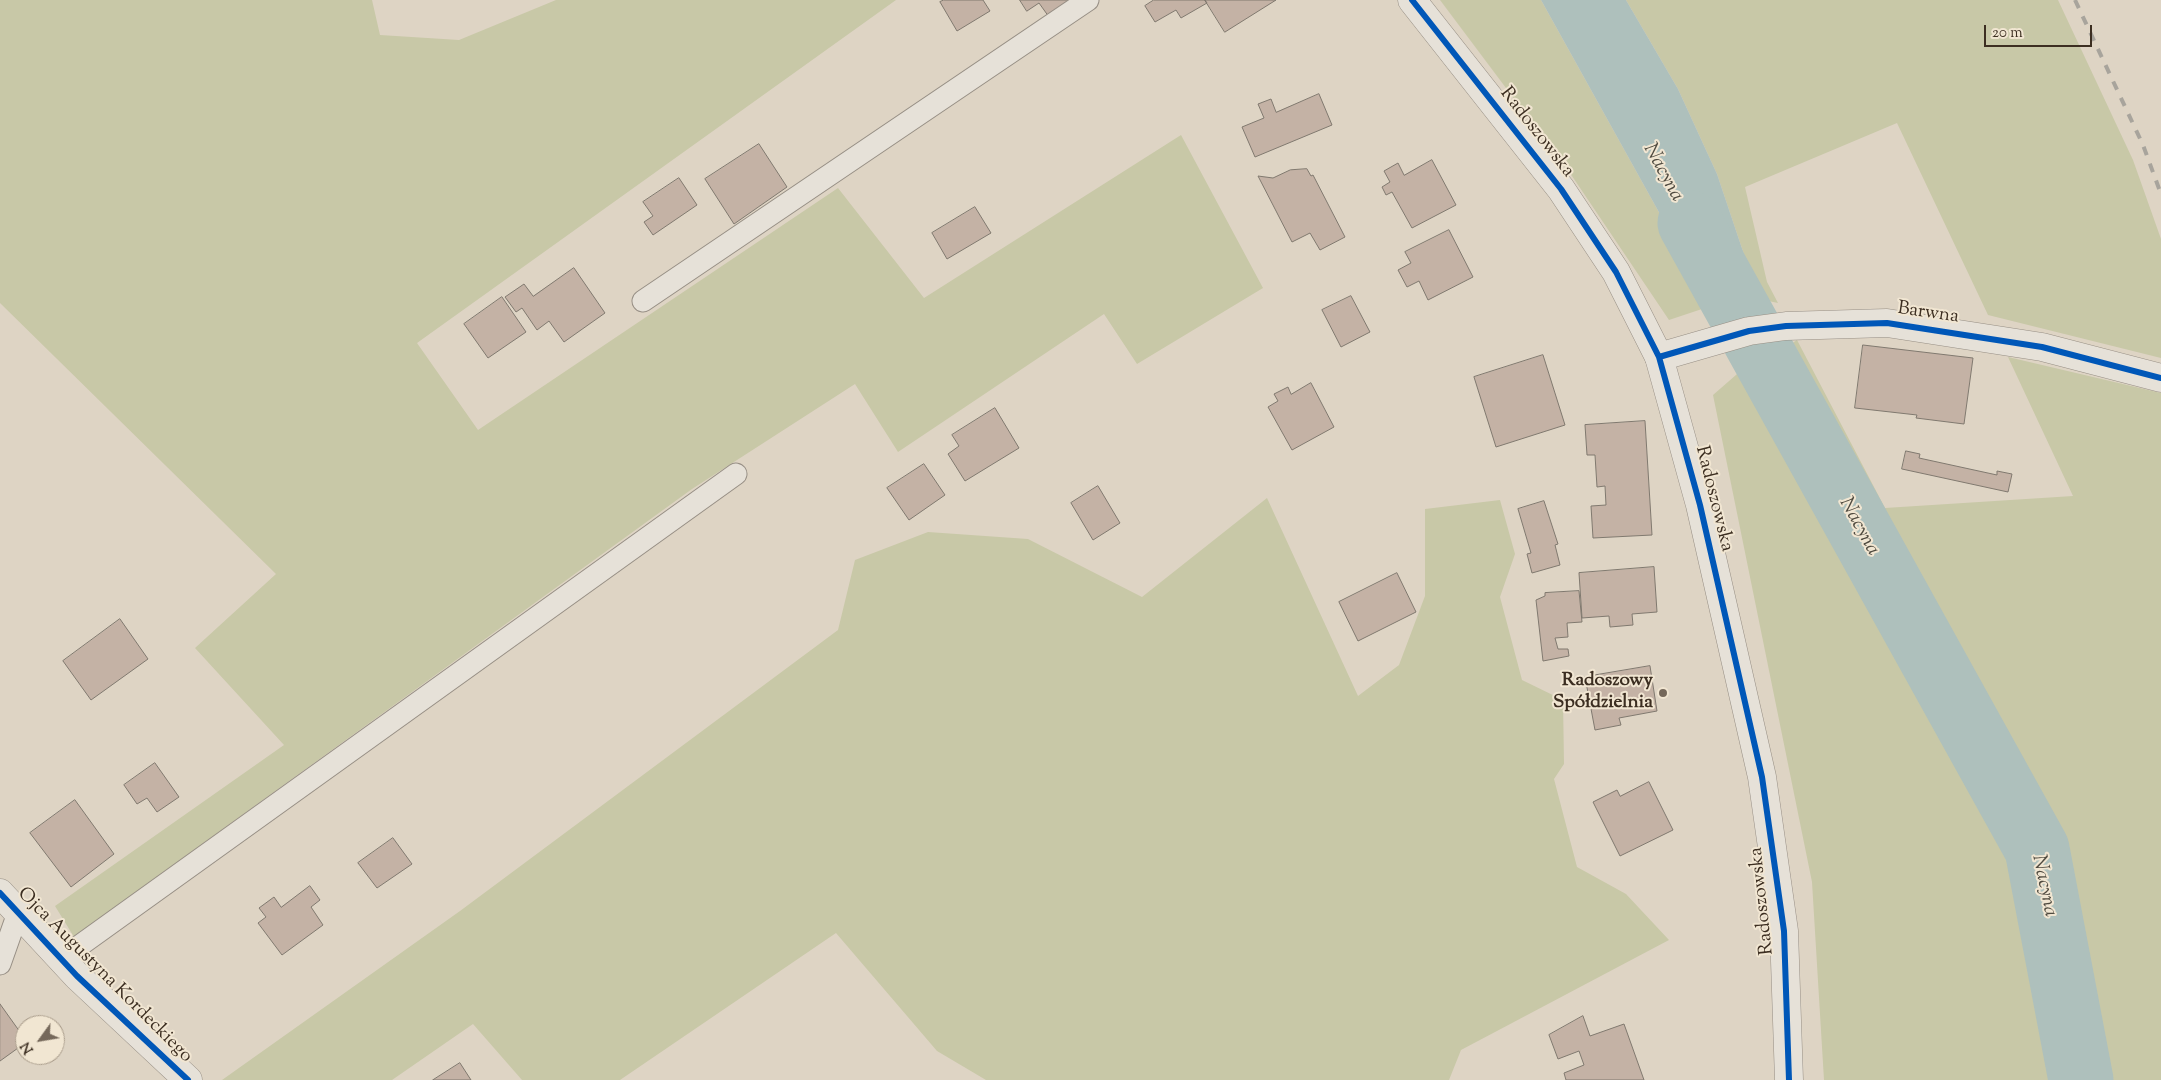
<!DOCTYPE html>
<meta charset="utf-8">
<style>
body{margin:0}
#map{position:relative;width:2161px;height:1080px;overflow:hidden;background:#ded4c4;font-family:"Sorts Mill Goudy",serif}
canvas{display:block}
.north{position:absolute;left:15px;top:1015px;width:50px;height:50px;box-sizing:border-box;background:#f1e6d2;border:1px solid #a99c8b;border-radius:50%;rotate:238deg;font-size:14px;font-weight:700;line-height:20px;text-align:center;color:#3c2e21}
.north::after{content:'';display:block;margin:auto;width:18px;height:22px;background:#75685a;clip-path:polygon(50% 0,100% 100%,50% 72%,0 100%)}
.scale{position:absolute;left:1984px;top:25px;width:108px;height:22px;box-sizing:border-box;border:2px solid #3c2e21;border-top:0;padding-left:6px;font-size:15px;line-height:18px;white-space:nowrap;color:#3c2e21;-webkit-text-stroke:4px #f1e6d2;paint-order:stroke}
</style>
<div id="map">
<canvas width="2161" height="1080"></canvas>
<div class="north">N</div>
<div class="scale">20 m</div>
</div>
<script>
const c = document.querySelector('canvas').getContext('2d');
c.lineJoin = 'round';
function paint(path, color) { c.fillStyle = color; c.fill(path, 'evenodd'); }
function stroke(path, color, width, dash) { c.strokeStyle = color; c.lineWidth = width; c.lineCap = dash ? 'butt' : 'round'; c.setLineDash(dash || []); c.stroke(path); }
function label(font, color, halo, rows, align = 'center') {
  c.font = font + ' "Sorts Mill Goudy",serif'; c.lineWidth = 4; c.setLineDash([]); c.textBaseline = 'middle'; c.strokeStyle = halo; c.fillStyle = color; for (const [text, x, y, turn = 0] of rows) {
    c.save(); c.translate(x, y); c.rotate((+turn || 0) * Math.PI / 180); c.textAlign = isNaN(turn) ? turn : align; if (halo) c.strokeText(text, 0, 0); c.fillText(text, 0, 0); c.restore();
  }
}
paint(new Path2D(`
 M0,0H372L380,35L459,40L556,0H896L417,343L478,430L838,188L924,298L1181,135L1263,288L1137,364L1104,314L898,452L855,384L692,489L74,937L55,906L284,745L195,648L276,574L0,303Z
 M1440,0H1541L1711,306L1669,320L1572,176Z
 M1626,0H2058L2133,160L2161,239V358L1988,315L1897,123L1745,187L1767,282L1778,303L1759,299L1717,174L1678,89Z
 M1797,340L1885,508L2073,496L2008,357L2161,393V1080H2093L2048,848L1773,356Z
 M1752,361L2023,853L2068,1080H1824L1812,882L1713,395Z
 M1267,498L1358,696L1399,665L1425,596V509L1500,500L1515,554L1500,597L1522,680L1563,700L1564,764L1554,779L1577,867L1626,894L1669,940L1461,1050L1449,1080H986L937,1051L836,933L620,1080H522L473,1024L392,1080H222L460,911L838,630L855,560L928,532L1028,539L1142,597Z`), '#c8c8a7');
paint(new Path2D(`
 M1541,0H1626L1678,89L1717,174L1759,299L1711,306Z`), '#aec0bc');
stroke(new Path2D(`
 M1690,223L2037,849L2081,1080`), '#aec0bc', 65);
const building = new Path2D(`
 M944,0H983L990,11L957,31L940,2Z
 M1020,0H1074L1049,17L1039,3L1027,11Z
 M1154,0H1205L1207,3L1181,18L1176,10L1155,22L1145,6Z
 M1205,0H1276L1225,32Z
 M1319,94L1332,125L1255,157L1242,127L1264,118L1258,104L1271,99L1276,112Z
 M759,144L787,187L734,224L705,179Z
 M1432,160L1456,205L1412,228L1392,192L1386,195L1382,187L1390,182L1384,171L1398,163L1404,175Z
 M1307,169L1311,176L1313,175L1345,237L1320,250L1310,233L1292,242L1258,176L1273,178L1290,170Z
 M679,178L697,205L653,235L644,222L653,216L643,202Z
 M975,207L991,233L947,259L932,233Z
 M1449,230L1473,277L1428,300L1419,281L1407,287L1398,270L1411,263L1405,252Z
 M574,268L605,313L564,342L549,321L537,330L522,308L516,312L505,297L524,284L533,296Z
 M1351,296L1370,332L1341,347L1322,310Z
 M502,297L526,332L488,358L464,324Z
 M1863,345L1973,358L1964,424L1916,418L1917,415L1855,408Z
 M1543,355L1565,425L1496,447L1474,377Z
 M1311,383L1334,427L1292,450L1268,407L1278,401L1274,394L1288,387L1291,394Z
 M995,408L1019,448L965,481L948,454L959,446L952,435Z
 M1645,421L1652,535L1593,538L1591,506L1606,505L1605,486L1597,487L1595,455H1587L1585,425Z
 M1906,451L1920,454L1919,458L1997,475V471L2012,474L2008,492L1902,469Z
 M924,464L945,495L909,520L887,488Z
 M1098,486L1120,523L1093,540L1071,503Z
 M1544,501L1558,544L1555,545L1560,565L1532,573L1527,554L1531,553L1518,509Z
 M1654,567L1657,612L1632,614L1633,625L1610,627L1609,616L1582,618L1579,573Z
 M1397,573L1416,612L1358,641L1339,602Z
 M1579,591L1582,622L1567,623L1568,637L1555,638L1558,649H1568L1569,656L1543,661L1536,600L1545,596V593Z
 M120,619L148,659L91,700L63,661Z
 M1650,666L1657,711L1619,718L1621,725L1595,730L1585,677Z
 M155,763L179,797L157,812L147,798L137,804L124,785Z
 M1649,782L1673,830L1620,856L1593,802L1617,790L1620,796Z
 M75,800L114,854L71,887L30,833Z
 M393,838L412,864L377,888L358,863Z
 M310,886L320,900L311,907L323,925L282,955L258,923L266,917L259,908L274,897L281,907Z
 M0,1004L25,1039V1043L0,1061Z
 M1583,1016L1590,1036L1624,1024L1644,1080H1566L1564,1073L1584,1065L1579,1051L1558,1059L1549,1035Z
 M460,1063L471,1080H433Z`);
paint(building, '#c4b2a5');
stroke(building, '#80796f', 1);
const service = new Path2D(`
 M643,301L1088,0
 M61,959L736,474
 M0,964L18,913`);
const minor = new Path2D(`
 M1659,357L1749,331L1786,326L1887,323L2042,347L2161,378
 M0,893L77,976L188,1080`);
const tertiary = new Path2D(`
 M1412,0L1561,189L1616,272L1659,357L1700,505L1762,777L1784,931L1789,1080`);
stroke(service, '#978f85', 23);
stroke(minor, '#978f85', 29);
stroke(tertiary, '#978f85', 29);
stroke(service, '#e6e1d8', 21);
stroke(minor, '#e6e1d8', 28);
stroke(tertiary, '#e6e1d8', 28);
stroke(new Path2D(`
 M2075,0L2143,145L2161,194`), '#a8a49c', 4, [9, 9]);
stroke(new Path2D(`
 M1412,0L1561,189L1616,272L1659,357L1700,505L1762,777L1784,931L1789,1080
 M1659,357L1749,331L1786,326L1887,323L2042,347L2161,378
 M0,893L77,976L188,1080`), '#0057b8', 6);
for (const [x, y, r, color] of [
 [1663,693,5,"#75685a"]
]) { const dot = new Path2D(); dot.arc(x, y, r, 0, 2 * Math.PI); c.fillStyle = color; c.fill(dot); stroke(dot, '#f1e6d2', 2); }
label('19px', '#3c2e21', '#f1e6d2', [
 ["Radoszowska",1536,133,52],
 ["Barwna",1928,314,8],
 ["Radoszowska",1713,499,76],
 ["Radoszowska",1763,901,-96],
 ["Ojca Augustyna Kordeckiego",104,976,45]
]);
label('bold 19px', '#3c2e21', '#f1e6d2', [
 ["Radoszowy",1653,682],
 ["Spółdzielnia",1653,704]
], 'right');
label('italic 20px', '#4f4a3f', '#f1e6d2', [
 ["Nacyna",1662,173,61],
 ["Nacyna",1858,527,61],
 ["Nacyna",2043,886,78]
]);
</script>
